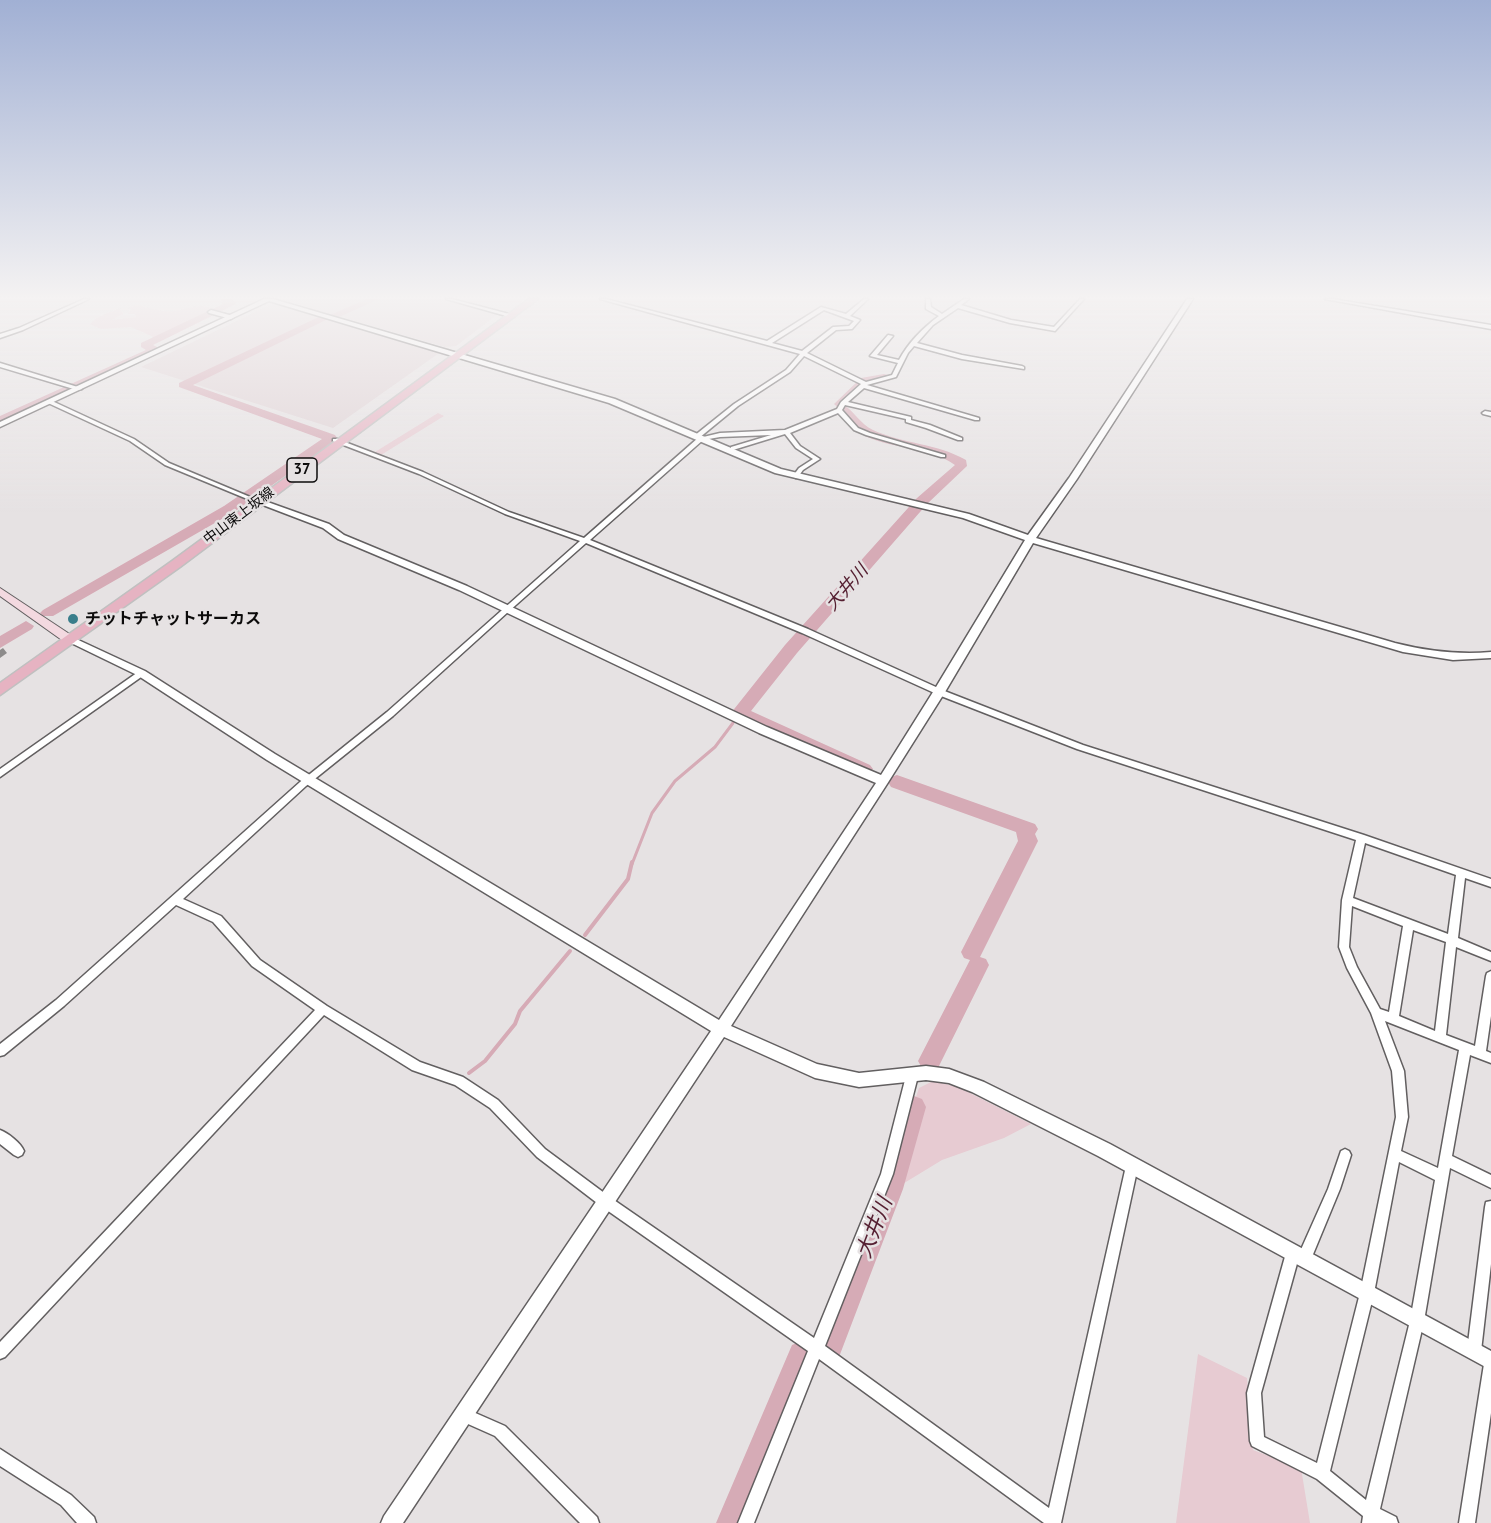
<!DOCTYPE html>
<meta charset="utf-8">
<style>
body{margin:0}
canvas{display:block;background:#e6e2e3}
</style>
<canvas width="1491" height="1523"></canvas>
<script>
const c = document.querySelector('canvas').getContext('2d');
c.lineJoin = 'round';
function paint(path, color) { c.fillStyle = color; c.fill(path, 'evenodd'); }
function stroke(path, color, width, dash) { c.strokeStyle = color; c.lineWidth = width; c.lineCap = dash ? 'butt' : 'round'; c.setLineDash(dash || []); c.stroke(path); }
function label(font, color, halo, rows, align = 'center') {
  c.font = font + ' "PT Sans","Noto Sans JP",sans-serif'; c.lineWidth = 5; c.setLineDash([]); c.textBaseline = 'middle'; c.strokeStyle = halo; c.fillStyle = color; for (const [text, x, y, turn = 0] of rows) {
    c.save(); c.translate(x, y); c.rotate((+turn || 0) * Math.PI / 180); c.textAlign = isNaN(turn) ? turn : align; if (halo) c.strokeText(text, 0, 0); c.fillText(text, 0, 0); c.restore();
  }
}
paint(new Path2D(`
 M279,299H440L498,314L456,346L445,347Z
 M274,303L442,351L333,428L141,367Z`), '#dfd2d5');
paint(new Path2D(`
 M136,305C147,307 161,312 173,311C186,310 202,301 213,310L156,338L131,327L101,329L90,324L98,317L120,308L123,314L112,320L136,317L135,314H128L131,309L128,308Z
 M438,413L444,416L381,455L375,452Z
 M933,1081L958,1087L1031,1124L1004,1138L942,1160L901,1185L895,1181L916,1115L914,1103L919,1088Z
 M1198,1354L1247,1378L1253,1450L1301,1468L1310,1523H1176Z`), '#e7cbd2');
stroke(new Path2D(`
 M632,864L652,813L675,781L715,747L733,723`), '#d6abb6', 3);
stroke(new Path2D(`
 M585,935L628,879L632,862
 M469,1073L485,1061L515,1024L520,1011L570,951`), '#d6abb6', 4);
paint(new Path2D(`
 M220,299H232L236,304L153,345L159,348V352L0,425V416L146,350L141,347V343L223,304Z
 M367,299H379L339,317H332L193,385L335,435L337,438L335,441L234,512L53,616H43L40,613L43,610L224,506L322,439L179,387V383L323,315H330Z
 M884,374L888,375V379L869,383L845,406C855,412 860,424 873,430C903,444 936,443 966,460L967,466L927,504L797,653L751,711L870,765L873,769L870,773L864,775L734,717L731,713L785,645L917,498L955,465C927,445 890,450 861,434C848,426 843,411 834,404L861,378Z
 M26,621L34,626L32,629L0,648V636Z
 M897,775L1035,824L1038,829L1035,834L1038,841L980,957L986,959L989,965L938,1068L930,1071L922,1068L918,1061L970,960L964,958L961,952L1018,841L1016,832L891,787L888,782L891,777Z
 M914,1096L922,1099L926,1107L903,1189L839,1357L829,1361L819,1357L815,1347L877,1189L902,1107L906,1099Z
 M802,1341L812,1345L816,1355L748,1523H716L792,1345Z`), '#d6abb6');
const minor = new Path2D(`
 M84,299H89L23,330L0,338V334L19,328Z
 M446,299H452L513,315L510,317Z
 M600,299H606L767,341L821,307L846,314L864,299H868L850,316L860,320L852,329L836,330L807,353L866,382L892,375L898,363L870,356L888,335L893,336L877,355L899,360C908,343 924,327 939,316L926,309V299H930L931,307L942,314L964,299H969L961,305L1011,320L1054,327L1080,299H1084L1055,331L1010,323L958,308L933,325L917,343L962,355L1022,366L1024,367V369L962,359L914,346L908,353L896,377L867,385L979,418V420H975L864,388L848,402L911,417V420L930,425L962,438V440H958L926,428L906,422V419L845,405L842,410L858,428L870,433L945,455V457H941L866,435L854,430L838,413L790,433L800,446L820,459L803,470L798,477L796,478L793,476L799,468L813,459L796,448L785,434L733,450L731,449V447L771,435L720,437L703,440L590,540L808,629L947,692L1083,745L1364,835L1491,879V887L1465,878L1458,938L1491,952V961L1456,947L1446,1035L1475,1046L1486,976L1487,973L1491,971V1016L1486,1051L1491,1053V1063L1470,1055L1452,1156L1491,1175V1188L1450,1168L1424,1321L1380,1509L1396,1517L1398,1523H1362L1363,1516L1317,1479L1252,1446L1250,1441L1247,1393L1286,1253L1288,1248L1293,1246L1298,1248L1299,1254L1328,1189L1341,1151L1345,1149L1349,1151L1351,1155L1340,1189L1309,1264L1304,1266L1299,1264L1298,1260L1261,1393L1264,1437L1317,1463L1360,1293L1396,1117L1392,1071L1371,1013L1347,968L1339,947L1342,900L1356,840L1077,749L941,696L802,633L586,543L508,612L393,716L306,786L183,899L221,916L260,960L327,1006L420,1062L463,1077L498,1100L545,1149L611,1198L814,1338L881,1174L906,1076L908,1072L912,1071L916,1072L918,1076L893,1174L825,1346L1049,1508L1126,1166L1128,1162L1132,1160L1136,1162L1138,1166L1061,1523H1044L819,1359L754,1523H738L808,1351L601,1206L537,1157L490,1108L455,1085L412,1070L324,1015L5,1357L0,1359V1342L315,1010L252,966L213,922L176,905L64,1006L4,1055L0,1056V1044L56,1000L300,782L387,712L580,541L505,514L419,474L333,441V439H337L423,472L509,512L584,538L698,438H694V436L734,404L786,370L800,354ZM824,310L854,321L849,326L833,327L802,351L772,343ZM804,356L861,384L841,402L837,409L785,430L720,433L699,438L738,406L790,372ZM1365,843L1456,875L1448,934L1353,898ZM1352,906L1403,926L1389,1012L1380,1009L1357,967L1349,947ZM1413,930L1446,942L1435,1031L1399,1016ZM1385,1021L1459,1050L1438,1168L1401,1151L1408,1117L1404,1071ZM1399,1162L1435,1180L1410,1321L1366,1500L1330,1471L1374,1293Z
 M1325,299H1333L1491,325V329Z
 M211,310L233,316L234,317L231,319L209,313L208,312Z
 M0,363L81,388L82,389L77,390L0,367Z
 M48,401H52L134,439L169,463L262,502L261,503H257L165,465L130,441L48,403Z
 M1485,411L1491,412V416L1483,414L1482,413Z
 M141,670L145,673L144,675L0,777V769Z
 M0,1130C8,1133 21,1143 24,1151L22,1155L18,1157L14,1155L0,1144Z
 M1491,1201V1264L1481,1351L1479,1356L1474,1358L1469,1356L1467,1351L1485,1207L1486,1202Z
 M1491,1357V1413L1475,1523H1459L1484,1364L1486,1359Z
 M464,1408L505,1426L597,1517L599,1523H580L495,1436L459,1420L457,1415L459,1410Z
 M0,1449L71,1495L94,1517L96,1523H77L61,1505L0,1466Z`);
const tertiary = new Path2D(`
 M264,299H273L615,399L781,469L969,514L1028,535L1069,478L1187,299H1193L1077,479L1036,538L1395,643C1427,651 1458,655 1491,652V658L1453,660L1403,652L1033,543L945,692L887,784L731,1026L817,1064L859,1073L926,1066L949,1069L984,1082L1110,1144L1491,1351V1370L1098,1156L972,1092L949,1083L926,1080L859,1087L815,1078L724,1037L403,1523H381L384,1516L711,1031L267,760L137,675L65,640L70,637L74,638L145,671L275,754L719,1020L876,783L759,733L459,590L338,539L323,528L255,502L256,500H262L329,524L344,535L467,586L767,727L881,775L933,692L1025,540L963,518L775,473L609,403L269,301L0,427V422Z`);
const secondary = new Path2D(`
 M0,588L74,637L76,640L74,643H66L0,596Z`);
const primary = new Path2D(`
 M529,299H538L180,567L0,695V683L172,561Z`);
stroke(minor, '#625f60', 3);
stroke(tertiary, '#625f60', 3);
stroke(secondary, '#625f60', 2);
stroke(primary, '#c0c0c0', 3);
paint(minor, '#fff');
paint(tertiary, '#fff');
paint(secondary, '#f3d9e0');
paint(primary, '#e6b3c2');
paint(new Path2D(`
 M3,648L7,653L0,658V650Z`), '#8d8b8b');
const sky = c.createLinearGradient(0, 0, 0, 512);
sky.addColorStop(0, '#a1b0d4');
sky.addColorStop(0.58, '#f4f2f2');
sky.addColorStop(1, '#f4f2f200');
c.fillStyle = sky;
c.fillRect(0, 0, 1491, 512);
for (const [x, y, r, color] of [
 [73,619,6,"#397e8b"]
]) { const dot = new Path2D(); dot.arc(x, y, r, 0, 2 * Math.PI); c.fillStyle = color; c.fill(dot); stroke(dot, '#e6e2e3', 2); }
label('14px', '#0c0b0b', '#e6e2e3', [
 ["中山東上坂線",239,516,-37]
]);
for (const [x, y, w] of [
 [302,470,30]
]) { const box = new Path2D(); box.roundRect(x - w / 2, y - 12, w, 24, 4.5); c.fillStyle = '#e6e2e3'; c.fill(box); stroke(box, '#0c0b0b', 1.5); }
label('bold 15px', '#0c0b0b', null, [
 ["37",302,470]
]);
label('bold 16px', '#0c0b0b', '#e6e2e3', [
 ["チットチャットサーカス",85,619]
], 'left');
label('italic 18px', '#562032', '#e6e2e3', [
 ["大井川",847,588,-49]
]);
label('italic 21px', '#562032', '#e6e2e3', [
 ["大井川",875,1228,-69]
]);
</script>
